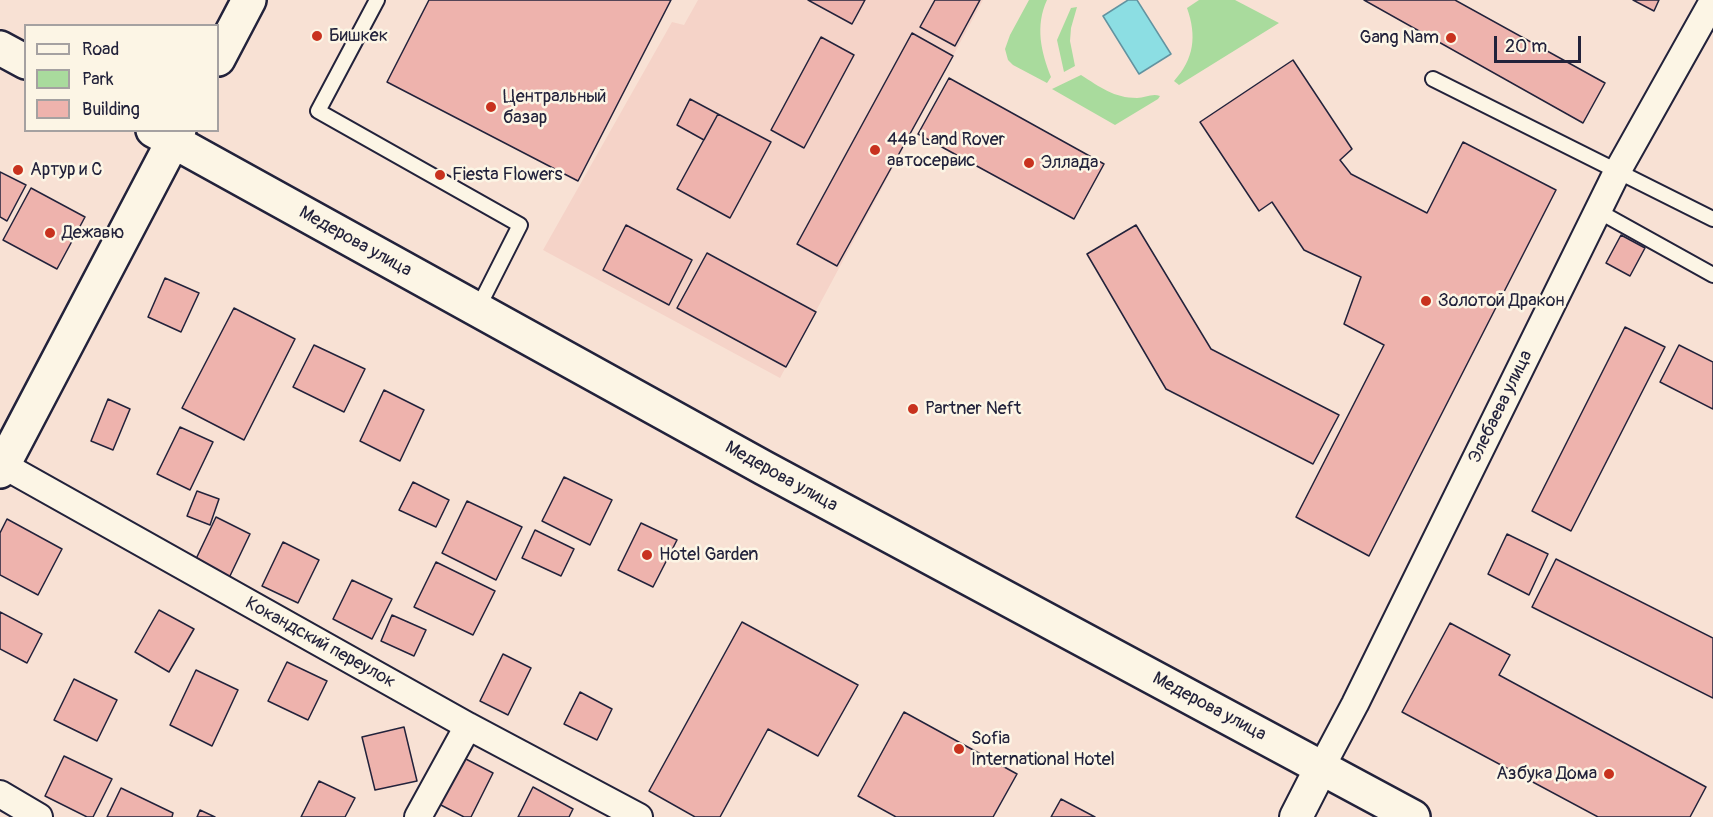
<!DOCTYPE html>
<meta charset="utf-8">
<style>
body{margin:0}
#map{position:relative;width:1713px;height:817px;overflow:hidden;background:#f8e1d4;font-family:Pangolin,sans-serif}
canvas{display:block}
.legend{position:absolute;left:24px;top:24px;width:195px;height:108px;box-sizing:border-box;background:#fcf5e5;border:2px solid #a5a1a1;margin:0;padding:8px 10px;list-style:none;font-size:18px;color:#22223b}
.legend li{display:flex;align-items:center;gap:12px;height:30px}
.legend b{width:30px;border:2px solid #a5a1a1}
.scale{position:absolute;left:1494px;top:36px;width:87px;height:27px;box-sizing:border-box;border:3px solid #22223b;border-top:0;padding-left:8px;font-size:18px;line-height:21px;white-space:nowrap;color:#22223b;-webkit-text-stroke:4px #fcf5e5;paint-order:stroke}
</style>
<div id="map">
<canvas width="1713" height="817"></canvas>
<ul class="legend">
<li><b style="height:8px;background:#fcf5e5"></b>Road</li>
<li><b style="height:16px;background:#a9db9d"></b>Park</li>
<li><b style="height:16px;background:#eeb3ad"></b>Building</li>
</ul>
<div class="scale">20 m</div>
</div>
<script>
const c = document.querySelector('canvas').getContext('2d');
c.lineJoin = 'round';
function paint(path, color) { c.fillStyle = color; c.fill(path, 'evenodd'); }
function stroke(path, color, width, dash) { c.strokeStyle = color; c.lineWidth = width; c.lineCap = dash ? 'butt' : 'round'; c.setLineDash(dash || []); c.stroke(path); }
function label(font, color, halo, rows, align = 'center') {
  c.font = font + ' Pangolin,sans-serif'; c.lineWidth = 5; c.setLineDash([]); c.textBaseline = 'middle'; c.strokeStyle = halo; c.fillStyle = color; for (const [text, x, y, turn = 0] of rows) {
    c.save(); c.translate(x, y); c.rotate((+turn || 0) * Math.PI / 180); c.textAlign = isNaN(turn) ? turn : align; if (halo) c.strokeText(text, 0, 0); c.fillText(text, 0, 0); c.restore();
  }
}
paint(new Path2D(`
 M698,0H983L780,378L543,250L672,22L684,25Z`), '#f5d3c8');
paint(new Path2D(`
 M1029,0H1047C1035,26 1041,52 1051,77L1047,83L1013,65L1008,60L1005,49L1010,35Z
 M1199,0H1235L1279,23L1179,85L1174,81C1194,59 1197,36 1187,8Z
 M1077,7L1071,28L1070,41L1075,66L1064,72L1057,40L1071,8Z
 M1081,75C1100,87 1114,98 1137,98C1145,98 1152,93 1160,96L1158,99L1115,125L1052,89Z`), '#a9db9d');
const water = new Path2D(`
 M1128,0H1137L1171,54L1139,74L1103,16Z`);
paint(water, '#8cdee3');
stroke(water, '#6293a0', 1.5);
const building = new Path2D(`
 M429,0H671L578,181L387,82Z
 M808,0H865L852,24Z
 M935,0H980L955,46L920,27Z
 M1364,0H1455L1605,83L1583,123Z
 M1633,0H1659L1654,11Z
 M912,33L953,56L837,266L797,244Z
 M821,37L854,55L804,148L771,130Z
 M1293,60L1352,149L1340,160L1351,174L1427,213L1463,142L1556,190L1369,556L1296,517L1384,345L1344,324L1361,277L1304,250L1272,202L1259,211L1200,122Z
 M949,78L1104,164L1074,219L918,134Z
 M690,99L718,114L704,140L677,125Z
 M718,114L771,142L730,218L677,189Z
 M0,172L26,185L7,221L0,217Z
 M31,188L85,217L57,269L3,240Z
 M626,225L692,260L669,305L603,270Z
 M1136,225L1211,349L1339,415L1313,464L1166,389L1087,254Z
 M1621,235L1645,248L1630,276L1606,263Z
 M707,253L816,312L786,367L677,308Z
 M165,278L199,293L181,332L148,317Z
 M234,308L295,339L244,440L182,408Z
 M1625,327L1665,347L1571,531L1532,511Z
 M314,345L365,369L344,412L293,387Z
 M1679,345L1713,362V409L1660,382Z
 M384,390L424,410L400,461L360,441Z
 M108,399L130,409L113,450L91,441Z
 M180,427L213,442L190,490L157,474Z
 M564,477L612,500L590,545L542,521Z
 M413,482L449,500L436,527L399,510Z
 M197,491L219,499L210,525L187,516Z
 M467,501L522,527L496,580L442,553Z
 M216,517L250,534L229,578L195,561Z
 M7,519L62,549L38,595L0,575V533Z
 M641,523L677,540L653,587L618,570Z
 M535,530L574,549L561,576L522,558Z
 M1507,534L1548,554L1529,595L1488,574Z
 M283,542L319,560L298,603L262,586Z
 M1556,559L1713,638V698L1532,607Z
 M436,562L495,591L473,635L414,607Z
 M352,580L392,599L372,639L333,619Z
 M159,610L194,629L169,672L135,652Z
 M0,612L42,634L27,663L0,649Z
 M392,615L426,630L414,656L381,641Z
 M742,622L858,685L818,756L768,729L720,817H695L649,791Z
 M1450,623L1510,655L1499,675L1706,787L1690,817H1598L1402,712Z
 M503,654L531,668L508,715L480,701Z
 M287,662L327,681L308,720L268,701Z
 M196,670L238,690L212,746L170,725Z
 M74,679L117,700L97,741L54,720Z
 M580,692L612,709L597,740L564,724Z
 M904,712L1017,774L993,817H896L858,796Z
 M404,727L417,781L375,790L362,737Z
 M64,756L112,779L93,817H87L45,796Z
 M462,757L493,773L471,817H464L437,803Z
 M319,781L355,798L345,817H301Z
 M533,787L573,809L569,817H518Z
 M121,788L173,813L172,817H107Z
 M1061,799L1095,817H1051Z
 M200,810L215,817H197Z`);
paint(building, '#eeb3ad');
stroke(building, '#22223b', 1.5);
const service = new Path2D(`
 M377,0L318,111L520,225L477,310
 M1433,79L1713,219
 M1598,211L1713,275`);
const minor = new Path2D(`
 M3,465L468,726L639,817
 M1321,768L1355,704L1617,172L1713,1
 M0,794L39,817
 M418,817L468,726`);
const tertiary = new Path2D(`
 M1296,817L1321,768`);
const secondary = new Path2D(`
 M0,48L26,62
 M218,59L249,0
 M153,130L764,468L1413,817
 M0,471L179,130`);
stroke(service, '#22223b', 18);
stroke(minor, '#22223b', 30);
stroke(tertiary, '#22223b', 36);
stroke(secondary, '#22223b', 38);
stroke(service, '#fcf5e5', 14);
stroke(minor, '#fcf5e5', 26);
stroke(tertiary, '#fcf5e5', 32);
stroke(secondary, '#fcf5e5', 33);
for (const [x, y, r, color] of [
 [317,36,6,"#c8321e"],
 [1451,38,6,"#c8321e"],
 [491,107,6,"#c8321e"],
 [875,150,6,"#c8321e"],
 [1029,163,6,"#c8321e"],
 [18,170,6,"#c8321e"],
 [440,175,6,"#c8321e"],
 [50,233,6,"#c8321e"],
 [1426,301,6,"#c8321e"],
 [913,409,6,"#c8321e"],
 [647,555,6,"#c8321e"],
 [959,749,6,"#c8321e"],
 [1609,774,6,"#c8321e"]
]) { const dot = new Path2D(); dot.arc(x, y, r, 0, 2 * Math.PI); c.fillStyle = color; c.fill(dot); stroke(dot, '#fcf5e5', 2); }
label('18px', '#22223b', '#fcf5e5', [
 ["Бишкек",329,36],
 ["Gang Nam",1439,38,"right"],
 ["Центральный",503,97],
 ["базар",503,118],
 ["44в Land Rover",887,140],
 ["автосервис",887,161],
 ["Эллада",1041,163],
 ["Артур и С",30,170],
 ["Fiesta Flowers",452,175],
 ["Дежавю",62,233],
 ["Золотой Дракон",1438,301],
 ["Partner Neft",925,409],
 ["Hotel Garden",659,555],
 ["Sofia",971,739],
 ["International Hotel",971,760],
 ["Азбука Дома",1597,774,"right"]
], 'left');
label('18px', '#22223b', '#fcf5e5', [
 ["Медерова улица",355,242,29],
 ["Элебаева улица",1501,407,-64],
 ["Медерова улица",781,477,29],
 ["Кокандский переулок",320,643,29],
 ["Медерова улица",1209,707,28]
]);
</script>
